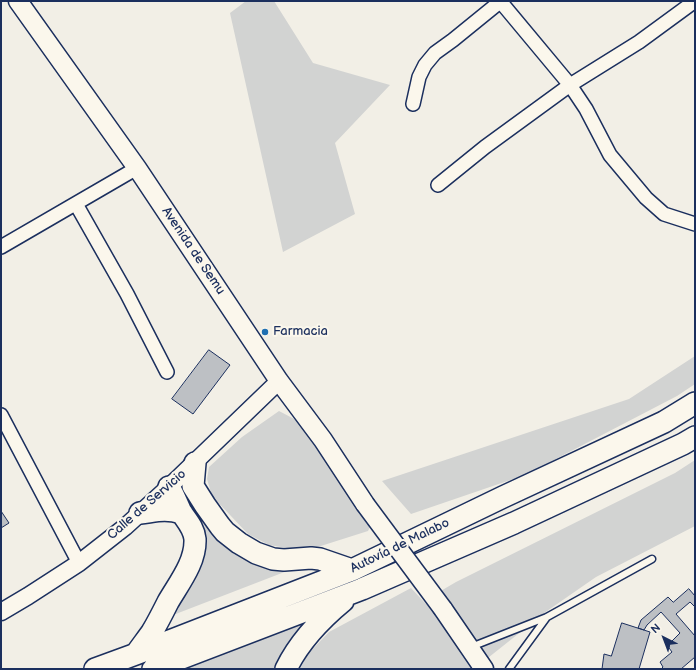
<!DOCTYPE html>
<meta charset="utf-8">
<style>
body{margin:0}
#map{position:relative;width:696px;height:670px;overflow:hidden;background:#f2efe6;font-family:"Balsamiq Sans",sans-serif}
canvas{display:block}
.frame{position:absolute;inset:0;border:2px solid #1b2f5e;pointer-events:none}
.north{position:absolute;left:644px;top:618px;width:40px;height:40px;-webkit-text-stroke:3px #fbf7ec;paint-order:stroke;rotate:318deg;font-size:11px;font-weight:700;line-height:16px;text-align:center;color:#1b2f5e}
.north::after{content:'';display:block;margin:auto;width:14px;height:18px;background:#1b2f5e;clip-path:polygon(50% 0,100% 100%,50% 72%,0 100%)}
</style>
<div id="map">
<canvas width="696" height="670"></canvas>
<div class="frame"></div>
<div class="north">N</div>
</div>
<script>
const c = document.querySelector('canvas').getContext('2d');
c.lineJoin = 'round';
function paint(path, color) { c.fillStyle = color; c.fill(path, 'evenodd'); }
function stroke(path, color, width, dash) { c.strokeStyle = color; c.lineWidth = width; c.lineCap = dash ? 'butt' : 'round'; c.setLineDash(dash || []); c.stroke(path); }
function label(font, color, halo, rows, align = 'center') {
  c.font = font + ' "Balsamiq Sans",sans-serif'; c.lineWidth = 4; c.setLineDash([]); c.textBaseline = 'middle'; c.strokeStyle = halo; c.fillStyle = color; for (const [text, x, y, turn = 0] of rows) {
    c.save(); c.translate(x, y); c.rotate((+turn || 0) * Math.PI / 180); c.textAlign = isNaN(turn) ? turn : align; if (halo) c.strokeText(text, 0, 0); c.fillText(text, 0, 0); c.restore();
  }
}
paint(new Path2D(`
 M246,1H274L313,63L390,85L335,143L355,214L283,252L230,13Z
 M695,356V384L677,396L525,475L411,514L382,481L629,399Z
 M279,411L298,421L370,527L368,531L305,551L269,545L248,534L212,496L207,479L209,467L242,437Z
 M695,460V526L596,577L547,611L474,669H300L307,655L329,632L411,588L440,619L439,592L456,582L675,473Z
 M189,495L231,544L313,561L155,622L199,546Z
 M326,614L285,669H178Z`), '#d2d3d2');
const building = new Path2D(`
 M209,350L230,365L193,414L172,399Z
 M1,511L9,523L1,528Z
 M689,589L695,596V607L690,602L676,614L695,636V657L681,669H661L663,667L660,662L672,652L669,648L670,643L680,633L661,612L647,625L644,630L638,628L641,620L668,597L673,602Z
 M622,623L650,632L639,669H602L604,654L611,656Z`);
paint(building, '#bdc0c4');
stroke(building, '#1b2f5e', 1);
const service = new Path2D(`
 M471,647L547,617L652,559
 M509,669L547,617`);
const minor = new Path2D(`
 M500,1L570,85L586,109L610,155L646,198L664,214L695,224
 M413,104L419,77L425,65L435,53L453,40L501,1
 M438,185L485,147L570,85L639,42L695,1
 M76,204L127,294L167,372
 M1,247L137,168
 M1,415L79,563`);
const tertiary = new Path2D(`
 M1,612L28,596L79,563L125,527L169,487L279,381`);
const secondary = new Path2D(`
 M18,1L137,168L279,381L323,440L365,504
 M443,609L484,669`);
const trunk = new Path2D(`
 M195,463L193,486L205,505L220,526L225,532L239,543L256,553L273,559L284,560L311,558L320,559L352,570
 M140,513C157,511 165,508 182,513
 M136,654C141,647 147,639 152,632C158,622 163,612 168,602C179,583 196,562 195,539C194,528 187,521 181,512C177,504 174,495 169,487
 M95,669L136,654L352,570L503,497L664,422L695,403
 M153,669L362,589L514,523L683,444L695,437
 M286,669C299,642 320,620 343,601`);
stroke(service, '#1b2f5e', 9);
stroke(minor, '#1b2f5e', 16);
stroke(tertiary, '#1b2f5e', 19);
stroke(secondary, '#1b2f5e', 21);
stroke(trunk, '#1b2f5e', 24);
stroke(service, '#fbf7ec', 6);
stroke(minor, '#fbf7ec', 13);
stroke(tertiary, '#fbf7ec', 16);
stroke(secondary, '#fbf7ec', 18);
stroke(trunk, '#fbf7ec', 21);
const secondaryBridge = new Path2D(`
 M365,504L443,609`);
stroke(secondaryBridge, '#1b2f5e', 21, []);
stroke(secondaryBridge, '#fbf7ec', 18);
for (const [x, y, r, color] of [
 [265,332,4,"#1f6fb2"]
]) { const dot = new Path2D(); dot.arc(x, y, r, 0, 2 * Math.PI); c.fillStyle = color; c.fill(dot); stroke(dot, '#fbf7ec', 1.5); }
label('13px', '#1b2f5e', '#fbf7ec', [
 ["Avenida de Semu",193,251,56],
 ["Calle de Servicio",147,505,-41],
 ["Autovía de Malabo",400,546,-26]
]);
label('13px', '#1b2f5e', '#fbf7ec', [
 ["Farmacia",273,332]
], 'left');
</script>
